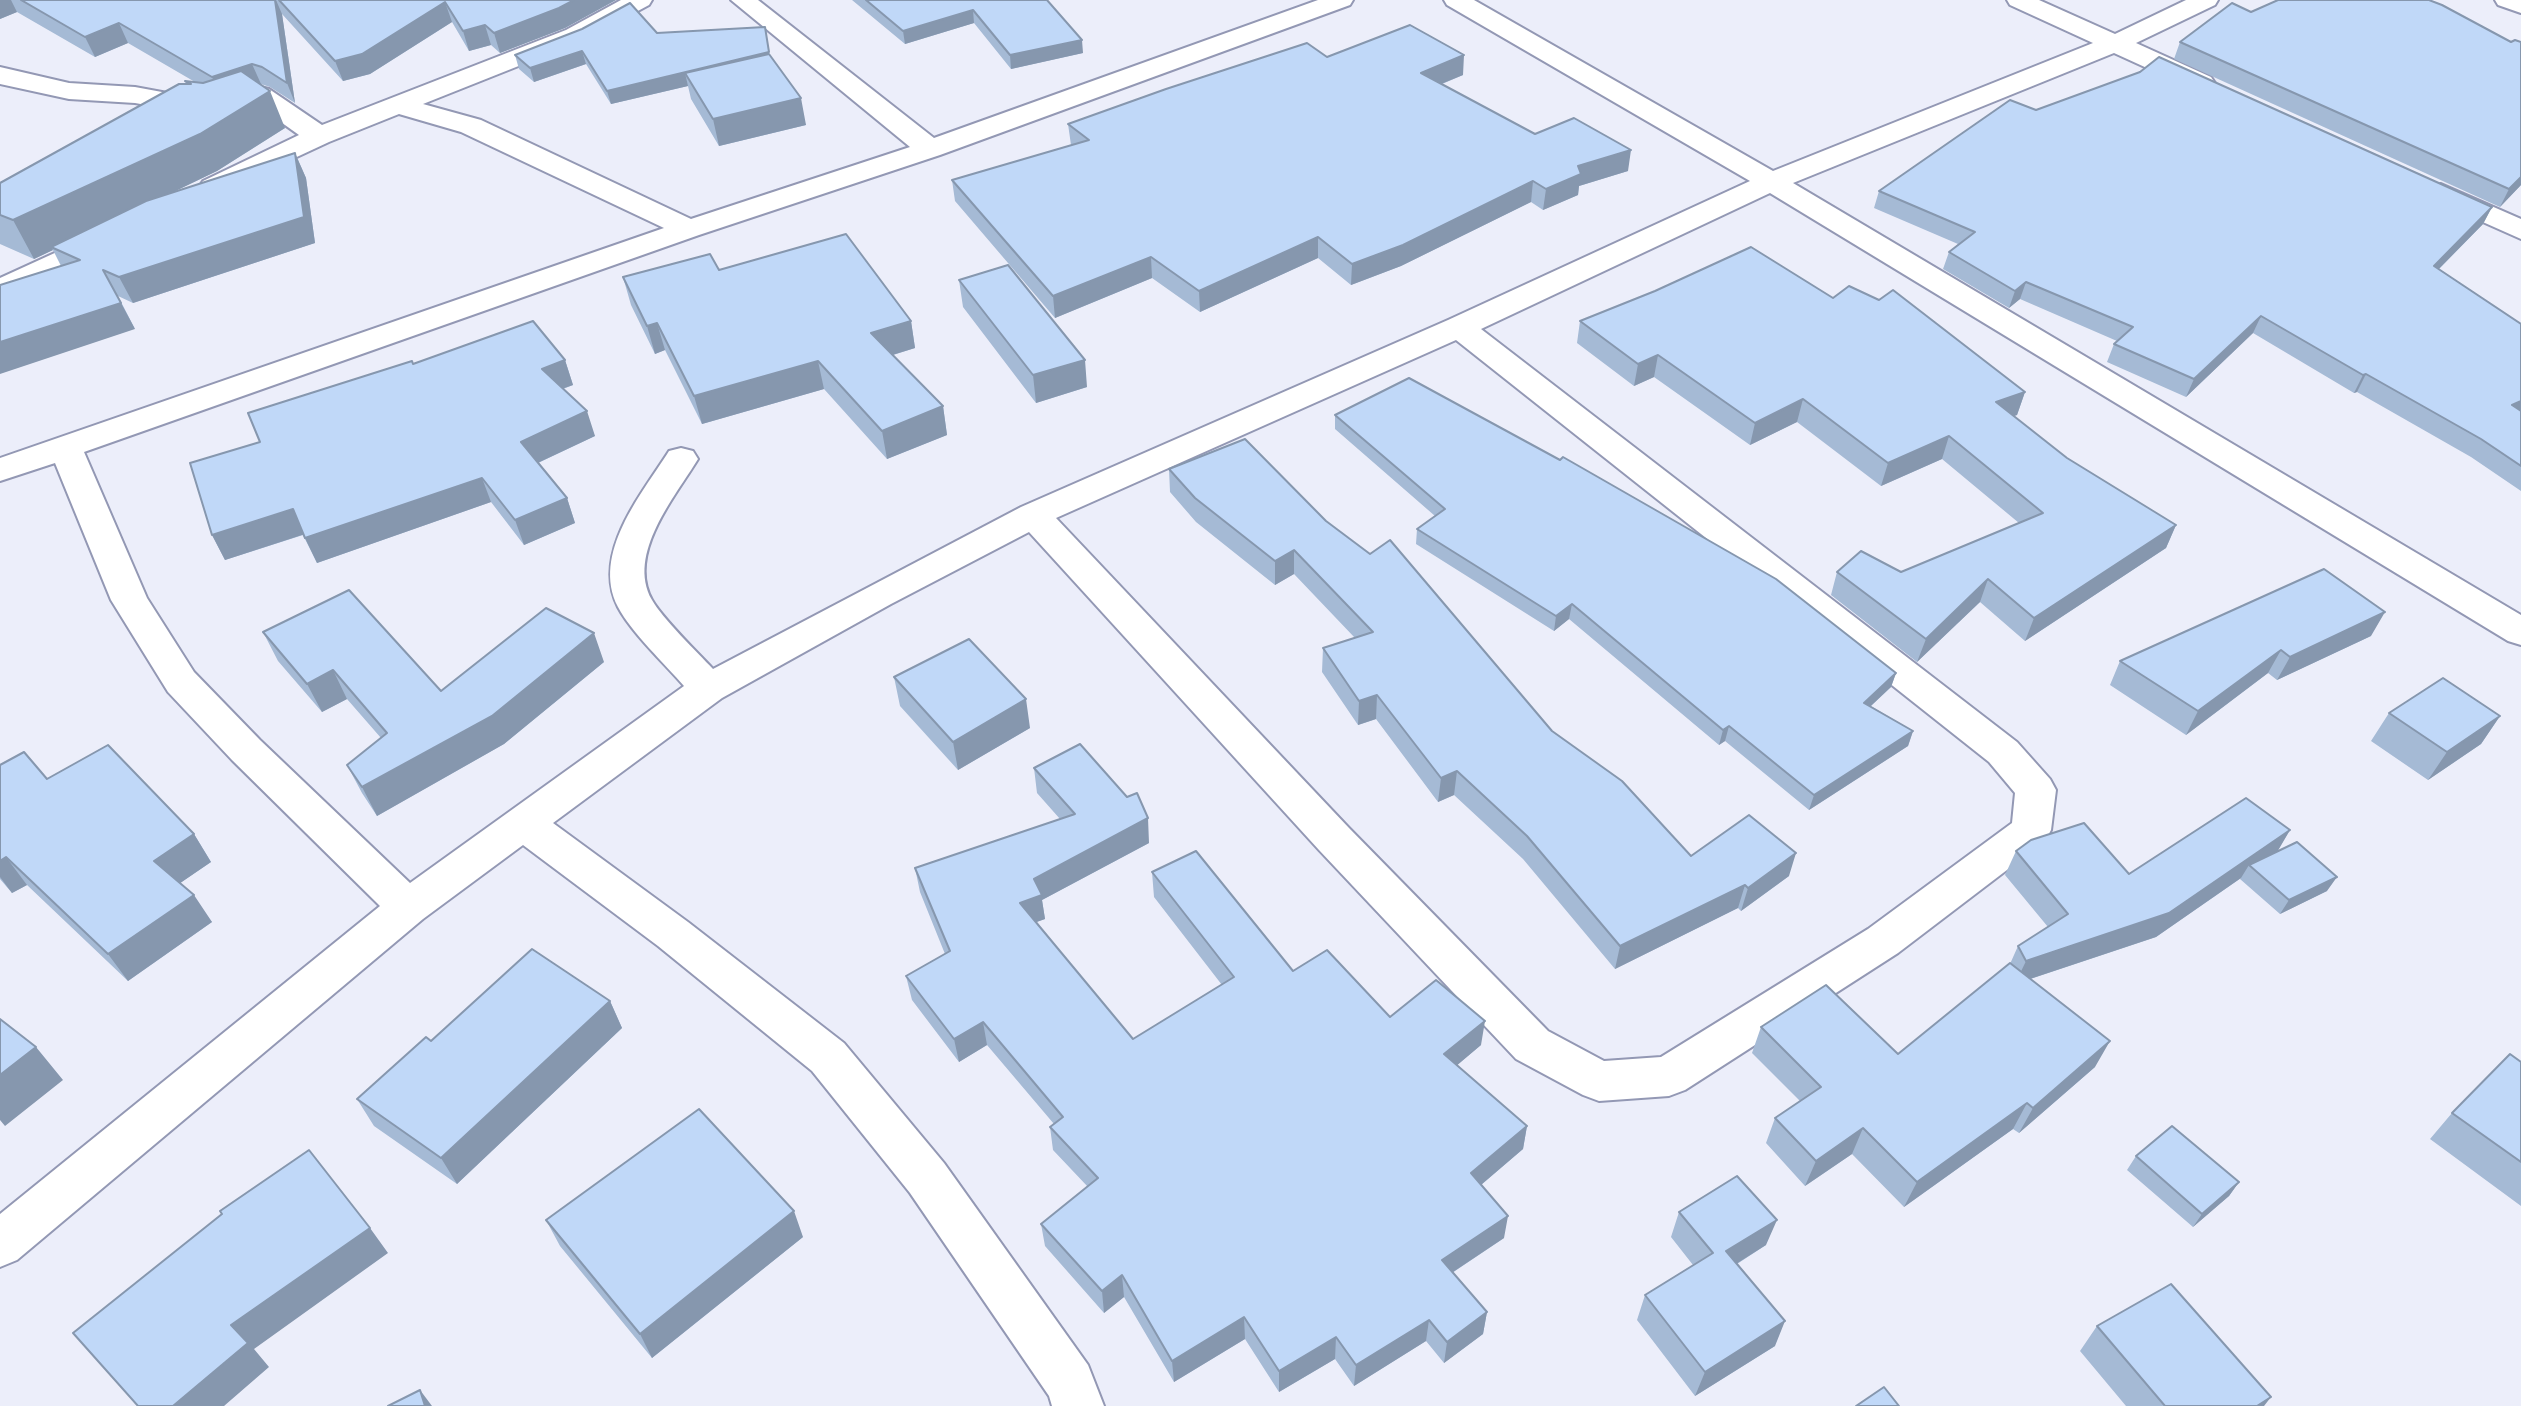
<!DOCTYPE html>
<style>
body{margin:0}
canvas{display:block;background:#eceefa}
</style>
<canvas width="2521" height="1406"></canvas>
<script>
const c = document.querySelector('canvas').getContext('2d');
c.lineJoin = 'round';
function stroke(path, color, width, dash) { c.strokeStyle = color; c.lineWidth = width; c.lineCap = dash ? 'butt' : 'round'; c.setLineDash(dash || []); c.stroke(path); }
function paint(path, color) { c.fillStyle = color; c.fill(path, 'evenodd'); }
const minor = new Path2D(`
 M621,0H652L649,5L584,40L423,104L481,120L691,219L910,147L731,0H758L934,138L1318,0H1353L1350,5L940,155L699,235L84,452L147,598L194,672L260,740L410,883L684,686C665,664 631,632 618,607C591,554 641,495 669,451L681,448L693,451L698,459C675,497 626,554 652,600C662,618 697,652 713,669L1021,507L1448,320L1750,181L1447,5L1444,0H1474L1773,171L2093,43L2010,5L2007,0H2039L2115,34L2186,0H2218L2215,5L2136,43L2211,77L2215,83L2211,89L2202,91L2193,89L2114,53L1793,183L2521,615V645L2508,641L1770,193L1481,329L2017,742L2050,779L2056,790L2051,830L2045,841L1898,953L1685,1090L1669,1096L1599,1101L1583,1095L1516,1059L1319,850L1029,532L891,604L722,698L553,823L688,922L844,1043L944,1163L1088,1365L1104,1406H1052L1049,1396L910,1193L812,1071L658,946L523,845L423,919L17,1260L0,1267V1214L380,906L232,760L168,692L111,600L55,463L0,481V458L664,228L461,132L399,114L329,142L213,196L203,193L199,187L203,181L299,135L257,105L218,118L135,103L69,99L0,84V67L69,83L135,87L216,102L260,87L269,89L322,125L566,30ZM1456,340L1989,762L2015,793L2012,823L1868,929L1661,1057L1604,1061L1548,1031L1349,828L1056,518Z
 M2495,0H2521V13L2498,5Z
 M2441,184L2521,219V239L2431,199L2427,193L2431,187Z
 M105,230L115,233L120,239L115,245L11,296L0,299V278Z`);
stroke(minor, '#9398b4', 4);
paint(minor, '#fff');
paint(new Path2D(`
 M0,0H616L565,28L500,53L491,45L469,51L452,22L370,74L343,81L282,14L295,103L270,87L261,84L285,128L217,171L171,193L295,153L306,178L315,243L133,303L118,296L135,329L61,266L53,250L34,259L0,244V183L186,84L185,81L195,82L128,43L95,57L17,12L0,19Z
 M852,0H1047L1083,53L1011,69L974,23L905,44Z
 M657,33L770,55L806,125L719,146L691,99L688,86L611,104L586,64L534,82L519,69L515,55Z
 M2180,42H2521V185L2500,207L2174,59Z
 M1327,57L1463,75L1442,84L1535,134L1628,171L1579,186L1578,195L1543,210L1531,202L1401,266L1351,285L1318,258L1200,312L1152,278L1055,318L955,201L952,180L1071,145L1068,124Z
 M2036,110L2492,207L2483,224L2439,269L2521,324V491L2471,457L2357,392L2354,393L2253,333L2186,397L2107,362L2114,344L2117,341L2020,299L2009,308L1943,269L1949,252L1958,244L1874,208L1879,191Z
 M719,270L911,321L915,348L893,355L943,406L947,435L887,459L824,389L702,424L665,350L655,354L631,305L623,277Z
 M959,280L1087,387L1036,403L963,307Z
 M1833,298L2025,392L2017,415L2013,416L2067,458L2176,525L2166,548L2025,641L1980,602L1917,662L1831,595L1837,572H1901L2019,523L1942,459L1881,486L1797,422L1750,445L1654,377L1634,386L1577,343L1580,321Z
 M565,360L573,385L563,389L595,436L538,463L567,498L575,523L524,545L491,502L317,563L303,535L225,560L212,535L413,364Z
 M1335,415L1896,673L1891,687L1871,706L1913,731L1908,746L1809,810L1725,741L1719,745L1569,619L1554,631L1416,544L1417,529L1435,516L1335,429Z
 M1169,469L1326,521L1552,731L1691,856L1789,876L1741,911L1738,908L1615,969L1523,859L1454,795L1438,802L1376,719L1358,725L1322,672L1323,648L1355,638L1294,574L1275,585L1196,522L1170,492Z
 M263,632L441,691L604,662L504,744L377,816L362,793L347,765L381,738L347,699L322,712L278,661Z
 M2371,636L2277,680L2268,673L2186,735L2110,685L2120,661Z
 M894,677L1030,728L958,770L900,706Z
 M2389,713L2500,716L2481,744L2428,780L2371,741Z
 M0,765L47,779L194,834L211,862L180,883L212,922L128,981L27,885L12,893L0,879Z
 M1034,768L1149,843L1042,900L1045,919L1036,922L1133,1039L1222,985L1154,897L1152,872L1293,971L1390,1017L1481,1045L1457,1065L1527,1126L1523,1149L1481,1185L1504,1238L1452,1273L1487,1312L1483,1334L1444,1363L1426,1341L1354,1386L1335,1359L1279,1392L1245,1339L1174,1382L1124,1297L1104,1313L1045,1246L1041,1224L1088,1187L1053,1150L1050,1127L1054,1124L987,1045L959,1062L912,1000L906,976L945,954L920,892L915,868L1060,819L1037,793Z
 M2290,830L2277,851L2327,891L2280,914L2240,879L2241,878L2156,937L2030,979L2095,1067L2019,1133L2013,1129L1904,1207L1852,1154L1805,1186L1766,1143L1775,1118L1800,1101L1752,1053L1761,1027L1898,1054L2010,964L2018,946L2048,927L2005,875L2016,851L2129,874Z
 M610,1001L622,1028L457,1184L374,1126L357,1099Z
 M2521,1062V1206L2430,1139L2452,1113Z
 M2136,1156L2239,1182L2229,1196L2193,1227L2127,1170Z
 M1679,1212L1766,1245L1737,1264L1775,1346L1695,1396L1637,1320L1645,1295L1693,1265L1671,1237Z
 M546,1220L803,1237L652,1358L560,1246Z
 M2097,1326L2257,1406H2126L2080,1351Z`), '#a5bad5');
paint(new Path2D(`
 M0,0H11L17,12L0,19Z
 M275,0H276L282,14L295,103L287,83Z
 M574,0H616L565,28L500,53L494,33Z
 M445,2L452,22L370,74L343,81L335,61Z
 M973,10L974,23L905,44L903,31Z
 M119,23L128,43L95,57L85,37Z
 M485,25L491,45L469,51L463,31Z
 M765,27L771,66L685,73L688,86L611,104L607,91Z
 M1082,40L1083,53L1011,69L1010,55Z
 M582,51L586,64L534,82L530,68Z
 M1464,55L1463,75L1419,93L1421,73Z
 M252,64L261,84L221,97L212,77Z
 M270,91L285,128L217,171L55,249L51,247L53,250L34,259L13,220Z
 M801,98L806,125L719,146L713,119Z
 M1631,150L1628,171L1579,186L1578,195L1543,210L1546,189L1578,166Z
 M295,153L306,178L315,243L133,303L119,277Z
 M2521,177V185L2500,207L2509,189Z
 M1533,181L1531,202L1401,266L1351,285L1352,264Z
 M2492,207L2483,224L2425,283L2434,266Z
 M1318,237V258L1200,312L1199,291Z
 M1151,257L1152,278L1055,318L1053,296Z
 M2026,282L2020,299L2009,308L2015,291Z
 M121,303L135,329L0,374V342Z
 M2261,316L2253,333L2186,397L2194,379Z
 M911,321L915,348L876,360L871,333Z
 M657,323L665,350L655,354L647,326Z
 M1658,355L1654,377L1634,386L1638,364Z
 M565,360L573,385L550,393L542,369Z
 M1085,360L1087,387L1036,403L1033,375Z
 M818,361L824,389L702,424L694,396Z
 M2366,374L2357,392L2354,393L2363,375Z
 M2025,392L2017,415L1988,425L1996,402Z
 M1803,399L1797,422L1750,445L1755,423Z
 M2521,401V413L2512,405Z
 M943,406L947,435L887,459L882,431Z
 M587,411L595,436L529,467L521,442Z
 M1949,436L1942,459L1881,486L1888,463Z
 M482,478L491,502L317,563L305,538Z
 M567,498L575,523L524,545L515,520Z
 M293,509L305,534L225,560L212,535Z
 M2176,525L2166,548L2025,641L2034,618Z
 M1294,550V574L1275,585V561Z
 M1988,579L1980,602L1917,662L1926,639Z
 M1572,604L1569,619L1554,631L1556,616Z
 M2385,612L2371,636L2277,680L2290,657Z
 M594,633L604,662L504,744L377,816L362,787Z
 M2281,650L2268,673L2186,735L2198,711Z
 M333,670L347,699L322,712L307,684Z
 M1896,673L1891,687L1859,717L1864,703Z
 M1377,695L1376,719L1358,725L1359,701Z
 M1026,699L1030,728L958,770L953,742Z
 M2500,716L2481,744L2428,780L2447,752Z
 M1729,726L1725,741L1719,745L1723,730Z
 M1913,731L1908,746L1809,810L1814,795Z
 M1457,771L1454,795L1438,802L1441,778Z
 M1148,818L1149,843L1042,900L1045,919L1023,927L1020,903L1034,879Z
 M2290,830L2276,854L2249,865L2241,878L2156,937L2015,984L2026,961Z
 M194,834L211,862L173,888L154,861Z
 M1796,853L1789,876L1741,911L1748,888Z
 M6,857L27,885L12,893L0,877V861Z
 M2337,877L2327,891L2280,914L2289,900Z
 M1745,885L1738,908L1615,969L1620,946Z
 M194,895L212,922L128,981L108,954Z
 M610,1001L622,1028L457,1184L441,1158Z
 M1485,1021L1481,1045L1442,1078L1444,1054Z
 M983,1022L987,1045L959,1062L954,1039Z
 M2110,1041L2095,1067L2019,1133L2033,1108Z
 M36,1047L63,1080L5,1126L0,1120V1075Z
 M2027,1103L2013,1129L1904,1207L1917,1182Z
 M1527,1126L1523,1149L1468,1196L1471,1173Z
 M1863,1128L1852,1154L1805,1186L1816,1161Z
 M2239,1182L2229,1196L2193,1227L2202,1214Z
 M794,1211L803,1237L652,1358L640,1334Z
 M1508,1216L1504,1238L1438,1282L1442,1260Z
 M1777,1220L1766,1245L1717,1276L1726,1251Z
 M370,1228L388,1253L254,1349L269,1367L224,1406H173L231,1325Z
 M1122,1275L1124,1297L1104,1313L1102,1291Z
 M1487,1312L1483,1334L1444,1363L1447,1342Z
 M1244,1317L1245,1339L1174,1382L1172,1361Z
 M1429,1320L1426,1341L1354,1386L1356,1365Z
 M1785,1321L1775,1346L1695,1396L1705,1372Z
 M1336,1337L1335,1359L1279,1392V1371Z
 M420,1390L432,1406H425Z
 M2271,1397L2264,1406H2257Z`), '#8697ae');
const building = new Path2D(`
 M21,0H275L287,83L262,67L252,64L212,77L119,23L85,37Z
 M279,0H574L559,8L494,33L485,25L463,31L445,2L362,54L335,61Z
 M866,0H1047L1082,40L1010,55L973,10L903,31Z
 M2278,0H2429L2442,5L2511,42L2515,40L2521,42V177L2509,189L2180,42L2232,3L2251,12Z
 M630,3L657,33L765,27L769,52L607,91L582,51L530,68L515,55L582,29Z
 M1410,25L1464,55L1421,73L1535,134L1574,118L1631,150L1578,166L1581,174L1546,189L1533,181L1403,245L1352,264L1318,237L1199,291L1151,257L1053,296L952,180L1089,140L1068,124L1166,89L1307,43L1327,57Z
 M769,54L801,98L713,119L685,73Z
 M2159,57L2492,207L2434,266L2521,324V401L2512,405L2521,411V466L2481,439L2366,374L2363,375L2261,316L2194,379L2114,344L2133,327L2026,282L2015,291L1949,252L1975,232L1879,191L2010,100L2036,110L2140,72Z
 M241,71L270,91L200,134L13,220L0,215V183L179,84H191L185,81L203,83Z
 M295,153L304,217L119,277L103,270L121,303L0,342V285L80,260L51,247L146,201Z
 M846,234L911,321L871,333L943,406L882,431L818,361L694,396L657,323L647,326L623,277L710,254L719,270Z
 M1751,247L1833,298L1849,286L1879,300L1893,290L2025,392L1996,402L2067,458L2176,525L2034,618L1988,579L1926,639L1837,572L1861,551L1901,572L2043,513L1949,436L1888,463L1803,399L1755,423L1658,355L1638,364L1580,321L1655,291Z
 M1008,265L1085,360L1033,375L959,280Z
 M533,321L565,360L542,369L587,411L521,442L567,498L515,520L482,478L305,538L293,509L212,535L190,463L260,442L248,413L412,361L413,364Z
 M1409,378L1560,460L1563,457L1776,579L1896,673L1864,703L1913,731L1814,795L1729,726L1723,730L1572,604L1556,616L1417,529L1445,509L1335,415Z
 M1245,439L1326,521L1370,554L1390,540L1552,731L1622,781L1691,856L1749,815L1796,853L1748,888L1745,885L1620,946L1527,836L1457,771L1441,778L1377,695L1359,701L1323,648L1373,632L1294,550L1275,561L1195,498L1169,469Z
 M2324,569L2385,612L2290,657L2281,650L2198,711L2120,661Z
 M349,590L441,691L546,608L594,633L492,716L362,787L347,765L387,733L333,670L307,684L263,632Z
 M969,639L1026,699L953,742L894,677Z
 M2443,678L2500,716L2447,752L2389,713Z
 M1080,744L1127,797L1137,793L1148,818L1034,879L1042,895L1020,903L1133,1039L1234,977L1152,872L1196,851L1293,971L1327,950L1390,1017L1436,980L1485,1021L1444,1054L1527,1126L1471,1173L1508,1216L1442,1260L1487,1312L1447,1342L1429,1320L1356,1365L1336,1337L1279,1371L1244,1317L1172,1361L1122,1275L1102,1291L1041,1224L1098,1178L1050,1127L1063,1117L983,1022L954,1039L906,976L950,951L915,868L1075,814L1034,768Z
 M108,745L194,834L154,861L194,895L108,954L6,857L0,861V765L24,752L47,779Z
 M2246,798L2290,830L2169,913L2026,961L2018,946L2068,914L2016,851L2031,840L2084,823L2129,874Z
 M2297,842L2337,877L2289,900L2249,865Z
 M532,949L610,1001L441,1158L357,1099L426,1037L431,1041Z
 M2010,963L2110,1041L2033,1108L2027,1103L1917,1182L1863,1128L1816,1161L1775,1118L1821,1087L1761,1027L1826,985L1898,1054Z
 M0,1019L36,1047L0,1075Z
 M2510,1054L2521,1062V1162L2452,1113Z
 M699,1109L794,1211L640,1334L546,1220Z
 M2172,1126L2239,1182L2202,1214L2136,1156Z
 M309,1150L370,1228L231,1325L248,1343L173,1406H138L73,1333L222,1214L220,1211Z
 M1737,1176L1777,1220L1726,1251L1785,1321L1705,1372L1645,1295L1713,1253L1679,1212Z
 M2171,1284L2271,1397L2257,1406H2165L2097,1326Z
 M1884,1387L1899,1406H1856Z
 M420,1390L425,1406H388Z`);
paint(building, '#c0d8f8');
stroke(building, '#8697ae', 2);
</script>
